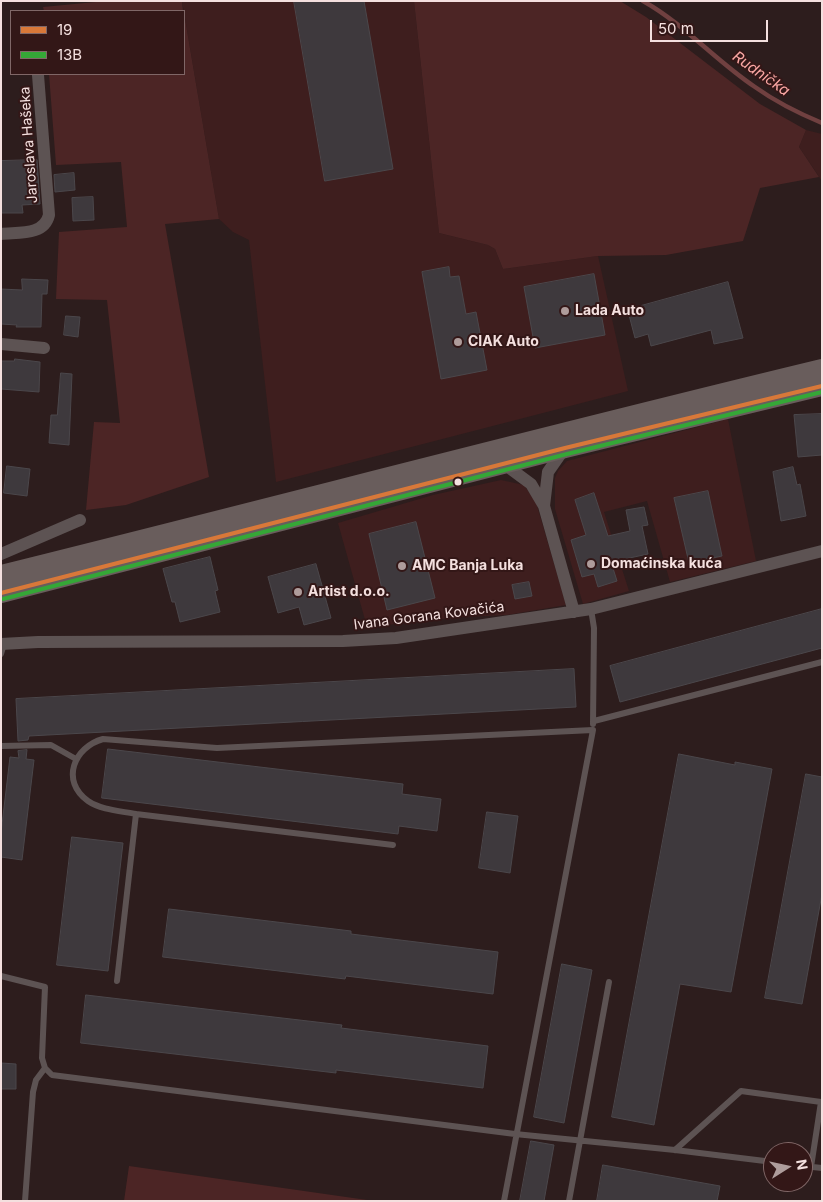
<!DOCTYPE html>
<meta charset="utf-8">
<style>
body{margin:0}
#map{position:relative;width:823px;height:1202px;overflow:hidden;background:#2d1d1d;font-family:Inter,sans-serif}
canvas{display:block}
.frame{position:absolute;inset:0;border:2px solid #f4e0df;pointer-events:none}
.legend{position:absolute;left:10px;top:10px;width:175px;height:65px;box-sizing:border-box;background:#331717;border:1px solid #806767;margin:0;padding:6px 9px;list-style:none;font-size:15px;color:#f4e0df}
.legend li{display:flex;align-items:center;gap:10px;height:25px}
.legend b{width:25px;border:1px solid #806767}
.north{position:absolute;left:763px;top:1142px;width:50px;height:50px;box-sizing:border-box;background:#331717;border:1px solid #806767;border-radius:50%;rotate:80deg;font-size:14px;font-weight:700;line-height:20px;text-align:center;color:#f4e0df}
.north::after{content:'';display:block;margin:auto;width:18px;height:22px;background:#ae9c9b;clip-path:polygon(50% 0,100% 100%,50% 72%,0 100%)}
.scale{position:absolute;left:650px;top:20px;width:118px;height:22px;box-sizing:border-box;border:2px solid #f4e0df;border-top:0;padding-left:6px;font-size:15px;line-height:18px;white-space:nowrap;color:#f4e0df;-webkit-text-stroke:4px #331717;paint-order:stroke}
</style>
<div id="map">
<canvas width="823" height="1202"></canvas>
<div class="frame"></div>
<ul class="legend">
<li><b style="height:6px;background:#d87839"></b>19</li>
<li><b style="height:6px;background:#35a737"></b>13B</li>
</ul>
<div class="north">N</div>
<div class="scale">50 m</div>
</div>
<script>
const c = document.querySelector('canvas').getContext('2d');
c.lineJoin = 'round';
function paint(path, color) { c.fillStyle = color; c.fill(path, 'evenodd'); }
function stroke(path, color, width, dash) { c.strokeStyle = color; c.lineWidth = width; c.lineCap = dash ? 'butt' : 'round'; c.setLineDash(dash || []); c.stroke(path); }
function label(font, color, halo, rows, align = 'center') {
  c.font = font + ' Inter,sans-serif'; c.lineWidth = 4; c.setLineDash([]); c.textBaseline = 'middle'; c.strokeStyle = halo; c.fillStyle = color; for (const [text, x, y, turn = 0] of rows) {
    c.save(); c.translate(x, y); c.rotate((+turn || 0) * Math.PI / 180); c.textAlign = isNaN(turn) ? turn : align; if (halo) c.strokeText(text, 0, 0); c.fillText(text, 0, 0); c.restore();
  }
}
paint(new Path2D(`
 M182,1H414L439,233L488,245L495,249L503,269L598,256L628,391L276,482L249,240L233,232L219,219Z
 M806,130L822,134V181L799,147Z
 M728,419L756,561L670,582L647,501L604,512L629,591L583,604L555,509V478L558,471L567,461Z
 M501,480L524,485L536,502L566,605L507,615L462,617L367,627L338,523L433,495Z`), '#3e1e1e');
paint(new Path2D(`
 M106,1H182L183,11H44L43,7Z
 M414,1H620L646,17L760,104L806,130L799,147L819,177L760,188L743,241L666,255L598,256L503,269L495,249L488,245L439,233Z
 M184,13L219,219L165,224L209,477L126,505L86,510L94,422L120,423L107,300L56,299L59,232L127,227L121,162L56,165L49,74H184Z
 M129,1166L367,1200V1201H124Z`), '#4c2525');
stroke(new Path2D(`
 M643,1C684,24 716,61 755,87C776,102 798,113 822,123`), '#704040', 4.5);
const building = new Path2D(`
 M294,1H364L393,169L325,181Z
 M37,160L40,204L22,205L23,213H1V161Z
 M74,173L75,190L55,192L54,175Z
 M93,197L94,220L73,221L72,198Z
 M449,267L450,277L459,276L466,314L476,312L487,370L441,379L422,272Z
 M594,274L605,335L535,348L524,287Z
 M22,279L48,280L47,294H42L41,327H16L17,325L1,324V289L22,290Z
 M728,282L743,338L714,344L711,330L651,346L648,334L635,338L629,315L642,312L641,306Z
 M66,316L80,317L78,337L64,335Z
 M15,359L40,362L39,392L1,389V361H14Z
 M61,373L72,374L69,445L49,443L51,415H57Z
 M822,414V455L798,457L794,415Z
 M7,466L30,469L27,496L4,493Z
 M793,467L797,485L800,484L806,516L781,521L773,472Z
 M708,491L722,556L689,563L674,498Z
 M594,493L608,536L630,531L626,510L644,507L648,525L642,526L648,554L611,562L617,581L598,587L594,574L582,577L571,540L586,535L575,500Z
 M416,522L435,598L387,610L369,534Z
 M210,557L218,590L215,591L220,612L180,622L175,602H172L163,569Z
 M316,564L331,618L304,625L299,607L278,613L268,577Z
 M529,582L532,596L515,599L512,585Z
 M822,609V648L620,702L610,666Z
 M574,669L576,707L29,736L28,740L18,741L16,699Z
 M108,749L403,784L402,794L441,799L437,831L399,826L398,834L102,798Z
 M27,750L26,759L34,760L22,860L1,857V833L10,757L19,758L18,751Z
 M679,754L735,765V762L772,769L731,992L680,984L654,1125L612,1117Z
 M806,774L822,777V894L802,1004L765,998Z
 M487,812L518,816L510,873L479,868Z
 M72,837L123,843L108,971L57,965Z
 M169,909L351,931V934L498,952L493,994L346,976L345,979L163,957Z
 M562,964L592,970L564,1123L534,1117Z
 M86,995L342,1025L341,1028L488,1046L483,1088L336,1070V1073L81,1043Z
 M1,1063L16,1064V1089H1Z
 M531,1141L554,1145L544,1201H520Z
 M603,1165L720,1186L717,1201H597Z`);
paint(building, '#3e393d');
stroke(building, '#4b474b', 1);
stroke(new Path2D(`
 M591,609L594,628L593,724
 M1,654L4,644
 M594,721L822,662
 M1,746L51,745L76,759
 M136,814C121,811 101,810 88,801C60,781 74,747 103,739L217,748L593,730L504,1201
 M1,976L45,987L42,1058L45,1068L52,1075L515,1134L675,1150L773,1162
 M117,981L136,814L393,845
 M675,1150L741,1091L821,1102L811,1167
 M803,1166L822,1168
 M25,1201L33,1092L36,1080L45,1068
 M569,1201L609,982`), '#5d5353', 6);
stroke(new Path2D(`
 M1,234C18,232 44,236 49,215L38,75
 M1,344L44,348
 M504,464L531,484L544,506L574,612
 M544,506L548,472L564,449
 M1,554L80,520
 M1,644L38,642L343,641L396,638L591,609L822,551`), '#5d5353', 12);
stroke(new Path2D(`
 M1,575C275,507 548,435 822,369
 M1,593L565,448L822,386`), '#695d5c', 20);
stroke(new Path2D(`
 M1,593L565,448L822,386`), '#d87839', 4);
stroke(new Path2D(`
 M3,599L567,454L822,392`), '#35a737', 4);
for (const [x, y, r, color] of [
 [565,311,5,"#ae9c9b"],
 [458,342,5,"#ae9c9b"],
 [458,482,4.5,"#f4e0df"],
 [591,564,5,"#ae9c9b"],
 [402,566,5,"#ae9c9b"],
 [298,592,5,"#ae9c9b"]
]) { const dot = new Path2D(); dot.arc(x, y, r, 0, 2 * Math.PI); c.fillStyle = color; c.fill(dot); stroke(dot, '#331717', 2); }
label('14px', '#f4e0df', '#331717', [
 ["Jaroslava Hašeka",29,145,-94],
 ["Ivana Gorana Kovačića",429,616,-7]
]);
label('bold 14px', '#f4e0df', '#331717', [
 ["Lada Auto",575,311],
 ["CIAK Auto",468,342],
 ["Domaćinska kuća",601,564],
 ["AMC Banja Luka",412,566],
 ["Artist d.o.o.",308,592]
], 'left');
label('italic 15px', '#fba7a4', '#331717', [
 ["Rudnička",761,74,35]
]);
</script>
